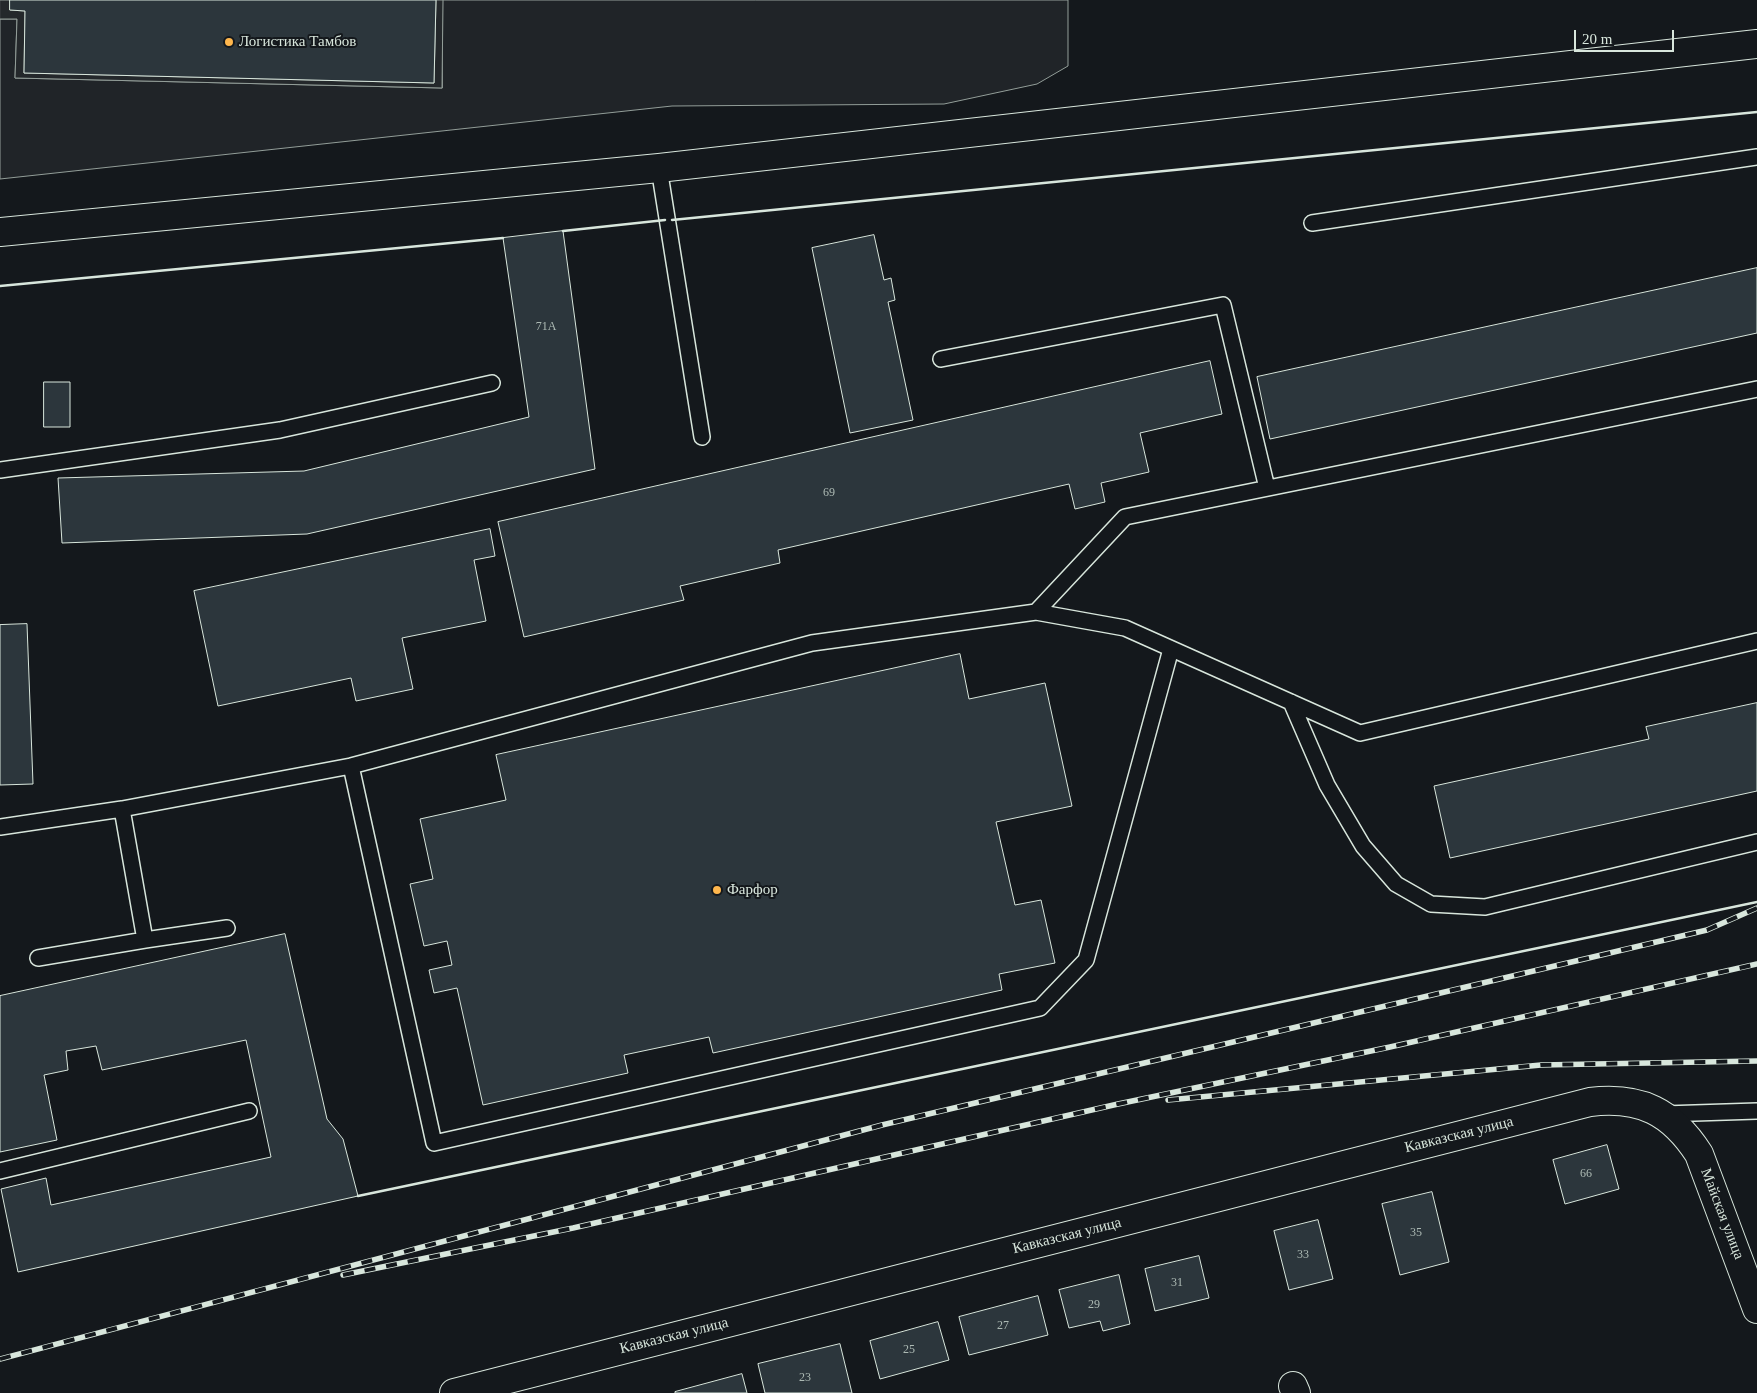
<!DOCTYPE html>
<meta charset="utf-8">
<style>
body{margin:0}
#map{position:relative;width:1757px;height:1393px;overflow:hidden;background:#14181c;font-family:"Times New Roman",serif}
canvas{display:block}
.scale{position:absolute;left:1574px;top:30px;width:100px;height:22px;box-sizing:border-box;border:2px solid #d8e6dc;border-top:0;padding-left:6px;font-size:15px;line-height:18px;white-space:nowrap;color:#d8e6dc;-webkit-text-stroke:4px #14181c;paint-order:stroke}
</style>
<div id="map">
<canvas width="1757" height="1393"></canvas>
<div class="scale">20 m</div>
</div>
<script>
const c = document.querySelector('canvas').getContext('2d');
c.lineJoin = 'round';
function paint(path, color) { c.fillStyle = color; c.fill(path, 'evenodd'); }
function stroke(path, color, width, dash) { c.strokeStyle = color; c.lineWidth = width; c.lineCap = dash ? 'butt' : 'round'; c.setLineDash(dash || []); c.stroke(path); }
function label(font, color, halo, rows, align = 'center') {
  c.font = font + ' "Times New Roman",serif'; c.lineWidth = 4; c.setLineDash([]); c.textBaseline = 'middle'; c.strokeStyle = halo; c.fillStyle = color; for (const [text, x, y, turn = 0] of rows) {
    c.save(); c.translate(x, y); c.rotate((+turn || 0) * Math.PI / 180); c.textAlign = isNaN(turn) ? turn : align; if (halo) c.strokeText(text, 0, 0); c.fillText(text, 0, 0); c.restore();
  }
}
const green = new Path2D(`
 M443,0H1068V66L1037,84L944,104L672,106L0,179V19H17L15,78L442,88Z`);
paint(green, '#202428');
stroke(green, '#939e99', 1);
const parking = new Path2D(`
 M0,0H10V10L25,11L24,73L434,83L436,0H443L442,88L15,78L17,19H0Z`);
paint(parking, '#24282b');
stroke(parking, '#939e99', 1);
const building = new Path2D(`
 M10,0H436L434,83L24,73L25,11L10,10Z
 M563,231L595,469L307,534L62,543L58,478L304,471L529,417L503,238Z
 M874,235L884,280L891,278L895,300L888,302L913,420L850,433L812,248Z
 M1757,268V333L1270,439L1257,377Z
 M1210,361L1222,414L1140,433L1149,472L1101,483L1105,502L1075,509L1069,484L778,550L780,563L680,586L684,600L524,637L498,522Z
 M44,382H70V427H44Z
 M490,529L495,556L474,560L486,621L402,638L413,689L356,701L351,678L218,706L194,591Z
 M27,624L33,784L0,785V625Z
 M960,654L969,699L1045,683L1072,806L996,822L1015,905L1041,900L1055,963L999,974L1002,990L713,1053L709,1037L624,1055L628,1073L483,1105L457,988L434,993L429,970L452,965L447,941L424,946L410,884L433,879L420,819L506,800L496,755Z
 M1757,703V791L1450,858L1434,786L1649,739L1646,727Z
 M285,934L327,1119L343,1139L358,1196L18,1272L1,1189L46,1178L51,1205L271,1157L246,1040L102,1070L96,1046L66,1051L68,1070L44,1075L57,1140L0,1152V996Z
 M1607,1145L1619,1189L1565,1204L1553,1160Z
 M1432,1192L1449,1262L1400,1275L1382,1204Z
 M1318,1220L1333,1279L1289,1290L1274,1231Z
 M1199,1256L1209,1298L1155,1311L1145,1269Z
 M1119,1275L1130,1324L1103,1331L1100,1321L1069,1328L1059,1290Z
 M1038,1296L1048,1335L969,1355L959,1317Z
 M938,1322L949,1360L880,1379L870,1341Z
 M840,1344L852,1393H765L758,1364Z
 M742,1374L747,1393H675V1392Z`);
paint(building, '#2c363c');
stroke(building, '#d8e6dc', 1);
const lane = new Path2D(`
 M659,168L702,437
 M1312,223L1757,157
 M941,359L1223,305L1267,488
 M0,470L280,430L492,383
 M1036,612L1125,517L1757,389
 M1291,702L1327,785L1363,846L1396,884L1431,904L1485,907L1757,842
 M351,766L434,1143L1040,1008L1086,960L1171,649
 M122,809L145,940L227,928
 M0,827L122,809L351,766L812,643L1036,612L1125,628L1360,733L1757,641
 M38,958L145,940
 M1664,1114L1757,1111
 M0,1171L249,1111`);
const street = new Path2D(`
 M0,232L659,168L1757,44
 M1293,1386L1296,1393
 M454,1393L1590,1102C1641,1096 1672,1112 1699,1154L1757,1309`);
stroke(lane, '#d8e6dc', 18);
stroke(street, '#d8e6dc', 30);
stroke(lane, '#14181c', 15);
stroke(street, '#14181c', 28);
const rail = new Path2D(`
 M1168,1100L1541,1065L1757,1061
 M343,1275L573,1228L1118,1104L1390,1047L1757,964
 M0,1359L882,1125L1707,930L1757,908`);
stroke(rail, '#d8e6dc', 5.5);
stroke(rail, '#14181c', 4, [11]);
stroke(new Path2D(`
 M672,220L1757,112
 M563,231L665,220
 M0,286L503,238
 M358,1196L1757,902`), '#d8e6dc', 2.5);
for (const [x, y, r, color] of [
 [229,42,5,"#ffb74d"],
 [717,890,5,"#ffb74d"]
]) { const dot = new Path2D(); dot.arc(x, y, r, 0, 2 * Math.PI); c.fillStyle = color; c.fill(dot); stroke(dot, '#14181c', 2); }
label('12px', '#adbab4', null, [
 ["71А",546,327],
 ["69",829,493],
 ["66",1586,1174],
 ["35",1416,1233],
 ["33",1303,1255],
 ["31",1177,1283],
 ["29",1094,1305],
 ["27",1003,1326],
 ["25",909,1350],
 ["23",805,1378]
]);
label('15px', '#d8e6dc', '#14181c', [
 ["Логистика Тамбов",239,42],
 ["Фарфор",727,890]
], 'left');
label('15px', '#d8e6dc', '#14181c', [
 ["Кавказская улица",1459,1135,-14],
 ["Майская улица",1722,1214,69],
 ["Кавказская улица",1067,1236,-14],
 ["Кавказская улица",674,1336,-14]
]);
</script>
